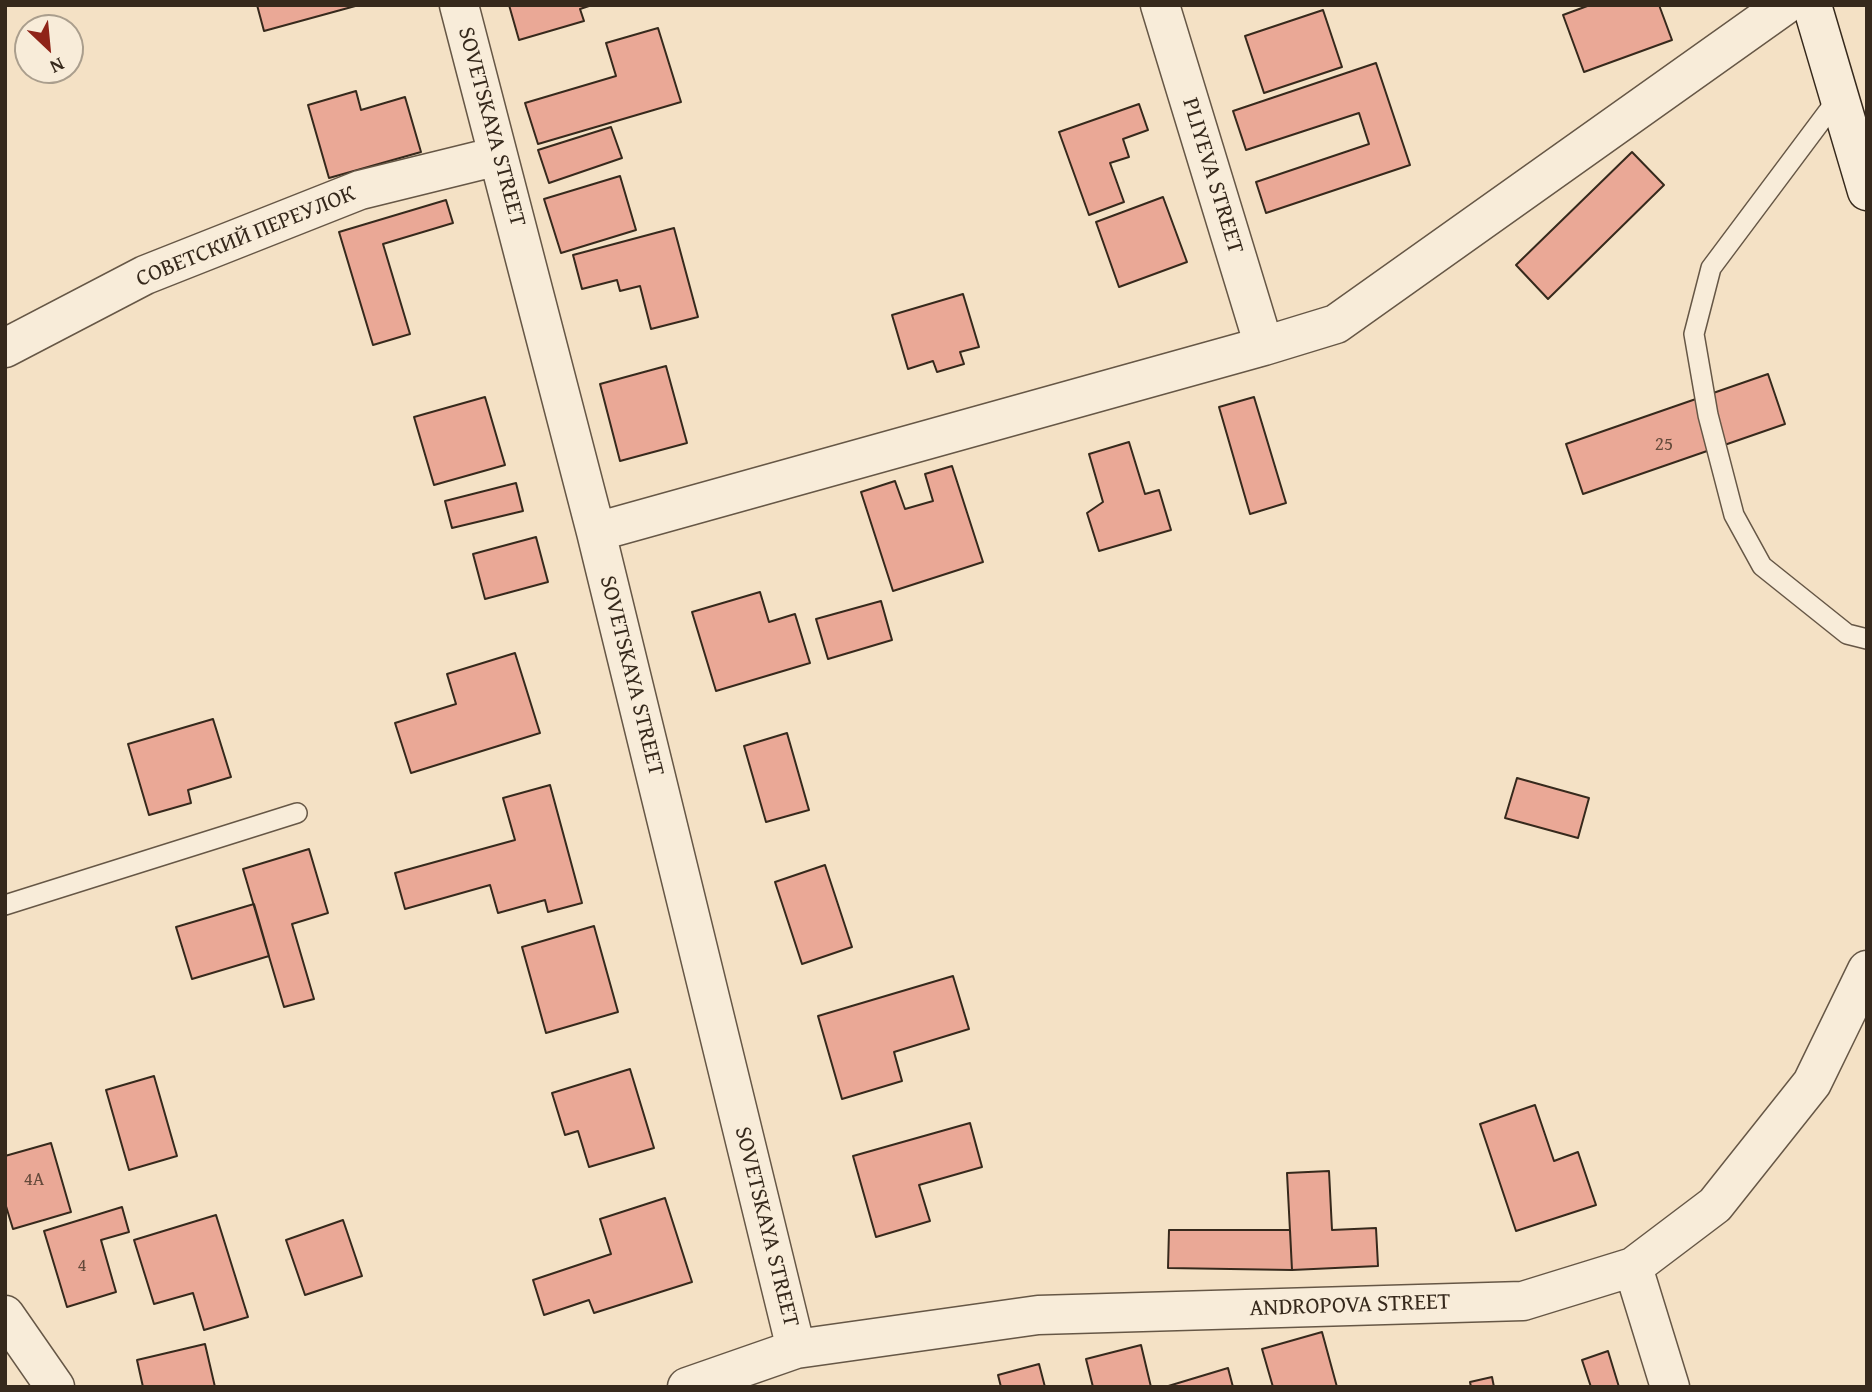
<!DOCTYPE html>
<meta charset="utf-8">
<style>
body{margin:0}
#map{position:relative;width:1872px;height:1392px;overflow:hidden;background:#f4e1c5;font-family:"Gentium Book Plus",serif}
canvas{display:block}
.frame{position:absolute;inset:0;border:7px solid #36291c;pointer-events:none}
.north{position:absolute;left:14px;top:14px;width:70px;height:70px;box-sizing:border-box;background:#f8ecd9;border:2px solid #aa9e8d;border-radius:50%;rotate:154deg;font-size:19px;font-weight:700;line-height:28px;text-align:center;color:#36291c}
.north::after{content:'';display:block;margin:auto;width:24px;height:32px;background:#8f2418;clip-path:polygon(50% 0,100% 100%,50% 72%,0 100%)}
</style>
<div id="map">
<canvas width="1872" height="1392"></canvas>
<div class="frame"></div>
<div class="north">N</div>
</div>
<script>
const c = document.querySelector('canvas').getContext('2d');
c.lineJoin = 'round';
function paint(path, color) { c.fillStyle = color; c.fill(path, 'evenodd'); }
function stroke(path, color, width, dash) { c.strokeStyle = color; c.lineWidth = width; c.lineCap = dash ? 'butt' : 'round'; c.setLineDash(dash || []); c.stroke(path); }
function label(font, color, halo, rows, align = 'center') {
  c.font = font + ' "Gentium Book Plus",serif'; c.lineWidth = 5; c.setLineDash([]); c.textBaseline = 'middle'; c.strokeStyle = halo; c.fillStyle = color; for (const [text, x, y, turn = 0] of rows) {
    c.save(); c.translate(x, y); c.rotate((+turn || 0) * Math.PI / 180); c.textAlign = isNaN(turn) ? turn : align; if (halo) c.strokeText(text, 0, 0); c.fillText(text, 0, 0); c.restore();
  }
}
const building = new Path2D(`
 M257,5H359L264,31Z
 M509,5H592L580,9L584,21L519,40Z
 M1590,5H1659L1672,40L1584,72L1563,15Z
 M1323,10L1342,67L1264,93L1245,36Z
 M658,28L681,102L538,144L525,103L616,76L606,43Z
 M1376,63L1410,165L1266,213L1256,182L1369,144L1359,113L1246,150L1233,111Z
 M356,91L361,110L405,97L421,152L329,178L308,105Z
 M1139,104L1148,130L1123,139L1129,157L1110,163L1124,202L1089,215L1059,132Z
 M611,127L622,158L549,183L538,150Z
 M1632,152L1664,185L1548,299L1516,265Z
 M620,176L636,230L561,253L544,199Z
 M1163,197L1187,262L1119,287L1096,222Z
 M446,200L453,223L383,244L410,334L373,345L339,232Z
 M674,228L698,317L651,329L640,286L620,291L617,280L582,289L573,255Z
 M963,294L979,347L960,352L964,364L937,372L933,361L908,369L892,315Z
 M666,366L687,443L620,461L600,384Z
 M1768,374L1785,424L1583,494L1566,444Z
 M485,397L505,465L434,485L414,417Z
 M1254,397L1286,503L1250,514L1219,407Z
 M1129,442L1145,494L1159,490L1171,530L1099,551L1087,513L1103,502L1089,454Z
 M952,466L983,562L893,591L861,492L895,481L905,509L933,501L925,474Z
 M516,483L523,511L452,528L445,501Z
 M536,537L548,582L485,599L473,554Z
 M760,592L769,622L795,614L810,663L716,691L692,612Z
 M881,601L892,640L828,659L816,619Z
 M515,653L540,733L411,773L395,723L456,704L447,674Z
 M213,719L231,777L188,790L191,803L149,815L128,744Z
 M787,733L809,810L766,822L744,746Z
 M1517,778L1589,798L1578,838L1505,818Z
 M550,785L582,903L548,912L545,900L498,913L490,885L405,909L395,873L515,840L503,798Z
 M309,849L328,913L292,924L314,999L284,1007L243,869Z
 M825,865L852,947L802,964L775,882Z
 M254,904L269,956L192,979L176,927Z
 M594,926L618,1012L546,1033L522,947Z
 M953,976L969,1029L894,1052L902,1081L842,1099L818,1016Z
 M630,1069L654,1148L589,1167L578,1131L565,1135L552,1093Z
 M154,1076L177,1156L129,1170L106,1090Z
 M1535,1105L1554,1161L1578,1152L1596,1205L1516,1231L1480,1124Z
 M970,1123L982,1167L919,1185L930,1221L876,1237L853,1156Z
 M51,1143L71,1212L13,1229L5,1203V1156Z
 M1329,1171L1332,1230L1376,1228L1378,1266L1292,1270L1287,1173Z
 M665,1198L692,1282L594,1313L589,1300L544,1315L533,1280L611,1254L600,1219Z
 M122,1207L129,1232L101,1240L116,1292L67,1307L44,1231Z
 M216,1215L248,1317L204,1330L193,1293L154,1304L134,1240Z
 M343,1220L362,1276L305,1295L286,1240Z
 M1169,1230H1290L1292,1270L1168,1268Z
 M1322,1332L1337,1387H1273L1262,1349Z
 M205,1344L215,1387H143L137,1360Z
 M1141,1345L1151,1387H1093L1086,1359Z
 M1608,1351L1619,1387H1591L1582,1360Z
 M1039,1364L1045,1387H1001L998,1375Z
 M1228,1368L1233,1387H1165Z
 M1492,1377L1494,1387H1471L1470,1382Z`);
paint(building, '#eaa896');
stroke(building, '#36291c', 2);
const service = new Path2D(`
 M1839,97L1711,268L1694,334L1708,415L1734,515L1762,566L1847,634L1867,639
 M5,905L297,813`);
const minor = new Path2D(`
 M459,5L596,532L796,1349
 M1160,5L1264,346
 M5,348L145,275L360,190L498,156
 M596,532L1264,346L1336,324L1785,5
 M1633,1267L1670,1387
 M5,1315L55,1387
 M687,1387L796,1349L1038,1315L1523,1301L1633,1267L1715,1205L1812,1083L1867,970`);
const secondary = new Path2D(`
 M1812,5L1867,191`);
stroke(service, '#665746', 22);
stroke(minor, '#665746', 41);
stroke(secondary, '#36291c', 41);
stroke(service, '#f8ecd9', 19);
stroke(minor, '#f8ecd9', 38);
stroke(secondary, '#f8ecd9', 38);
label('19px', '#63493a', null, [
 ["25",1664,445],
 ["4А",34,1180],
 ["4",82,1266]
]);
label('23px', '#36291c', '#f8ecd9', [
 ["SOVETSKAYA STREET",491,127,75],
 ["PLIYEVA STREET",1212,176,73],
 ["СОВЕТСКИЙ ПЕРЕУЛОК",246,237,-22],
 ["SOVETSKAYA STREET",631,676,76],
 ["SOVETSKAYA STREET",766,1227,76],
 ["ANDROPOVA STREET",1350,1306,-2]
]);
</script>
